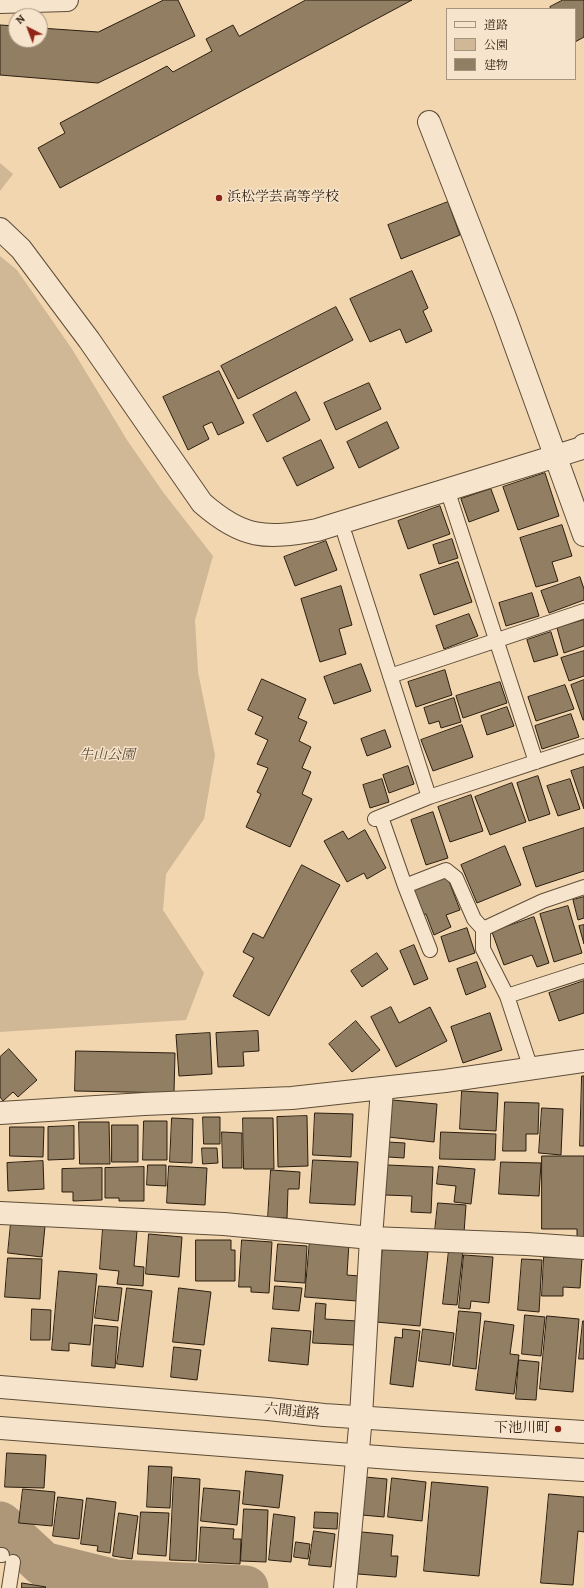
<!DOCTYPE html>
<meta charset="utf-8">
<style>
body{margin:0}
#map{position:relative;width:584px;height:1588px;overflow:hidden;background:#f2d6b0;font-family:Alegreya,"Noto Serif JP",serif}
canvas{display:block}
.legend{position:absolute;left:446px;top:8px;width:130px;height:72px;box-sizing:border-box;background:#f7e4cc;border:1px solid #a59580;margin:0;padding:5px 7px;list-style:none;font-size:12px;color:#2b1e0f}
.legend li{display:flex;align-items:center;gap:8px;height:20px}
.legend b{width:20px;border:1px solid #a59580}
.north{position:absolute;left:8px;top:8px;width:40px;height:40px;box-sizing:border-box;background:#f7e4cc;border:1px solid #a59580;border-radius:50%;rotate:318deg;font-size:11px;font-weight:700;line-height:16px;text-align:center;color:#2b1e0f}
.north::after{content:'';display:block;margin:auto;width:14px;height:18px;background:#8f2418;clip-path:polygon(50% 0,100% 100%,50% 72%,0 100%)}
</style>
<div id="map">
<canvas width="584" height="1588"></canvas>
<ul class="legend">
<li><b style="height:5px;background:#f7e4cc"></b>道路</li>
<li><b style="height:11px;background:#d0b795"></b>公園</li>
<li><b style="height:11px;background:#927e63"></b>建物</li>
</ul>
<div class="north">N</div>
</div>
<script>
const c = document.querySelector('canvas').getContext('2d');
c.lineJoin = 'round';
function paint(path, color) { c.fillStyle = color; c.fill(path, 'evenodd'); }
function stroke(path, color, width, dash) { c.strokeStyle = color; c.lineWidth = width; c.lineCap = dash ? 'butt' : 'round'; c.setLineDash(dash || []); c.stroke(path); }
function label(font, color, halo, rows, align = 'center') {
  c.font = font + ' Alegreya,"Noto Serif JP",serif'; c.lineWidth = 3; c.setLineDash([]); c.textBaseline = 'middle'; c.strokeStyle = halo; c.fillStyle = color; for (const [text, x, y, turn = 0] of rows) {
    c.save(); c.translate(x, y); c.rotate((+turn || 0) * Math.PI / 180); c.textAlign = isNaN(turn) ? turn : align; if (halo) c.strokeText(text, 0, 0); c.fillText(text, 0, 0); c.restore();
  }
}
paint(new Path2D(`
 M0,163L13,174L0,191Z
 M0,256L17,270L72,349L127,440L163,492L213,556L195,620L198,672L215,755L204,819L166,874L163,910L204,973L186,1020L0,1032Z`), '#d0b795');
stroke(new Path2D(`
 M0,1524L43,1564L116,1582L246,1588`), '#ae9779', 45);
const building = new Path2D(`
 M164,0H178L195,36L98,83L0,75V25L16,26V40H40V28L98,32Z
 M306,0H412L60,188L38,148L65,133L60,123L167,66L173,72L212,51L206,39L233,25L239,36Z
 M563,0H584V37L575,42V9H551L550,7Z
 M448,202L460,235L401,259L388,225Z
 M412,271L428,308L423,311L432,331L406,343L400,329L370,342L350,299Z
 M336,307L353,340L238,399L221,366Z
 M219,371L244,423L218,435L212,422L203,426L209,439L188,450L163,397Z
 M369,383L381,409L336,430L324,403Z
 M296,392L310,420L267,442L253,415Z
 M387,422L399,448L359,468L347,442Z
 M321,440L334,468L297,486L283,458Z
 M545,473L559,516L518,530L503,487Z
 M491,489L499,511L469,522L461,499Z
 M440,506L450,534L408,549L398,521Z
 M562,525L572,556L552,562L558,581L536,587L520,538Z
 M452,539L458,558L439,564L433,545Z
 M326,541L337,570L295,586L284,557Z
 M458,562L472,602L434,615L420,575Z
 M580,577L584,589V600L549,613L541,591Z
 M341,586L352,625L339,629L346,654L320,662L301,599Z
 M532,593L539,616L506,626L499,603Z
 M469,614L478,636L444,649L436,626Z
 M584,620V646L564,653L557,628Z
 M551,632L558,655L534,662L527,640Z
 M584,651V676L569,681L561,658Z
 M361,664L371,691L334,704L324,677Z
 M445,670L452,695L416,707L408,682Z
 M262,679L306,699L298,718L307,722L299,741L311,747L302,768L311,772L302,794L312,799L290,847L246,827L261,794L257,792L268,768L257,764L268,740L255,734L263,717L248,710Z
 M584,680V720H583L571,685Z
 M500,682L507,703L463,718L456,696Z
 M565,685L574,709L536,721L528,697Z
 M454,698L461,722L441,728L439,721L429,724L424,708Z
 M507,707L514,726L487,735L481,716Z
 M571,714L579,737L542,749L535,726Z
 M462,725L473,757L433,771L421,740Z
 M385,730L391,747L367,756L361,739Z
 M408,766L414,784L389,793L383,775Z
 M584,767V809L571,771Z
 M538,776L550,814L529,821L517,783Z
 M382,779L389,802L370,808L363,785Z
 M570,779L580,809L558,816L547,786Z
 M512,783L526,822L490,835L475,797Z
 M471,795L483,831L450,842L438,807Z
 M433,812L448,858L426,865L411,820Z
 M584,828V871L536,887L523,848Z
 M365,830L386,868L367,879L364,873L347,882L324,841L343,831L348,839Z
 M505,846L521,885L477,903L461,865Z
 M302,865L340,885L269,1016L233,996L254,958L243,952L253,933L263,938Z
 M447,876L460,910L446,915L451,927L434,935L426,914L421,915L412,890Z
 M584,897V918L578,920L573,900Z
 M568,906L582,953L554,962L540,914Z
 M534,917L549,963L537,967L532,955L504,965L492,932Z
 M584,925V944L579,926Z
 M467,928L475,953L449,962L441,937Z
 M414,945L428,979L414,985L400,951Z
 M377,953L388,969L362,987L351,971Z
 M477,962L486,987L466,995L457,969Z
 M584,981V1013L559,1021L549,993Z
 M391,1007L399,1023L430,1007L447,1041L396,1067L371,1017Z
 M490,1013L502,1050L463,1063L451,1027Z
 M356,1021L380,1050L352,1072L329,1044Z
 M258,1031L259,1051L243,1052L244,1066L218,1067L216,1033Z
 M210,1033L212,1074L179,1076L176,1035Z
 M9,1049L37,1080L18,1097L13,1092L3,1101L0,1097V1057Z
 M76,1051L175,1053L174,1093L75,1091Z
 M582,1076H584V1146H580Z
 M462,1091L498,1093L496,1131L460,1129Z
 M392,1100L437,1104L434,1142L388,1137Z
 M505,1102L539,1103L538,1134H526V1151H503Z
 M542,1108L563,1109L561,1155L539,1153Z
 M315,1113L353,1114L351,1157L313,1155Z
 M307,1116L308,1166L278,1167L277,1117Z
 M203,1117H220V1144H204Z
 M172,1118L193,1119L192,1163L170,1162Z
 M243,1118H273L274,1169H244Z
 M144,1121H167V1160H143Z
 M79,1122H109L110,1164H80Z
 M112,1125H138V1162H112Z
 M74,1126V1159L48,1160V1127Z
 M10,1127H44L43,1157L10,1156Z
 M222,1132L242,1133V1168H223Z
 M441,1132L496,1134L495,1160L440,1159Z
 M388,1142L405,1143L404,1158L388,1157Z
 M202,1148H217L218,1163L203,1164Z
 M542,1156H584V1238H577V1229H542Z
 M313,1160L358,1162L355,1205L310,1203Z
 M43,1161L44,1189L8,1191L7,1163Z
 M501,1162L541,1163L539,1196L499,1194Z
 M148,1165H166V1186L147,1185Z
 M387,1165L433,1167L431,1213L411,1212L412,1196L385,1195Z
 M169,1166L207,1168L205,1205L167,1203Z
 M439,1166L475,1169L471,1204L454,1202L456,1186L437,1184Z
 M144,1167V1201H119V1198H105V1168Z
 M102,1168V1200L73,1201V1192H62V1169Z
 M271,1170L300,1172L299,1189H288L287,1218H268Z
 M438,1203L466,1205L464,1233L435,1231Z
 M11,1223L45,1226L42,1257L8,1253Z
 M103,1228L137,1231L134,1266L144,1267L143,1286L117,1284L119,1271L100,1269Z
 M149,1234L182,1237L179,1277L146,1274Z
 M196,1240H231V1250H235V1281H196Z
 M242,1240L272,1242L269,1293L251,1292V1287H239Z
 M310,1240L349,1243L347,1275L359,1276L357,1301L305,1297Z
 M278,1244L307,1246L305,1283L275,1281Z
 M383,1247L428,1252L420,1326L376,1322Z
 M449,1250L463,1251L457,1305L443,1304Z
 M464,1255L493,1257L489,1303L471,1301L470,1309L459,1308Z
 M544,1257L582,1258L580,1288L563,1287V1296H542Z
 M8,1258L42,1259L40,1299L5,1297Z
 M522,1259L542,1260L539,1312L518,1310Z
 M59,1271L97,1274L90,1345L69,1343V1351L52,1350Z
 M99,1286L122,1288L118,1321L95,1318Z
 M275,1286L302,1288L299,1311L273,1309Z
 M127,1288L152,1291L143,1367L117,1364Z
 M179,1288L211,1292L204,1345L173,1342Z
 M316,1303L326,1304L325,1319L357,1321L355,1345L313,1343Z
 M32,1309L51,1310L50,1340H31Z
 M459,1311L481,1313L476,1369L453,1366Z
 M525,1315L545,1317L541,1356L522,1354Z
 M547,1316L579,1319L573,1392L540,1389Z
 M485,1321L514,1325L510,1354L519,1355L514,1394L476,1390Z
 M583,1321H584V1359H579Z
 M95,1325L118,1327L115,1368L92,1366Z
 M272,1328L311,1331L308,1365L269,1361Z
 M403,1329L420,1331L413,1387L390,1384L395,1337L402,1338Z
 M423,1329L454,1333L450,1365L419,1361Z
 M174,1347L201,1350L197,1380L171,1377Z
 M519,1360L539,1362L536,1400L516,1399Z
 M7,1453L46,1455L44,1488L5,1487Z
 M149,1466L172,1467L170,1508L147,1507Z
 M246,1471L283,1475L279,1508L243,1504Z
 M174,1477L200,1479L196,1561L170,1560Z
 M365,1477L387,1479L384,1517L362,1515Z
 M392,1478L426,1482L422,1521L388,1517Z
 M432,1482L488,1487L479,1576L424,1571Z
 M204,1488L240,1491L237,1525L201,1521Z
 M23,1489L55,1492L52,1526L19,1523Z
 M549,1494L584,1497V1532L578,1531L573,1585L541,1583Z
 M58,1497L83,1500L79,1539L53,1536Z
 M87,1498L116,1502L110,1553L97,1551L98,1546L81,1544Z
 M244,1509L268,1510L266,1562L241,1561Z
 M141,1512L169,1513L166,1556L138,1554Z
 M315,1512L338,1513L337,1529L314,1528Z
 M119,1513L138,1516L132,1559L113,1556Z
 M274,1514L295,1517L291,1562L269,1560Z
 M201,1527L234,1529L233,1539H241L240,1564L199,1562Z
 M314,1531L335,1534L331,1567L309,1565Z
 M362,1532L393,1535L391,1556H398L396,1577L358,1574Z
 M296,1542L310,1544L308,1559L294,1557Z
 M22,1583L46,1587L45,1588H22Z`);
paint(building, '#927e63');
stroke(building, '#2b1e0f', 1);
const service = new Path2D(`
 M447,489L536,762
 M345,535L429,797L584,746
 M390,676L584,611
 M381,817L405,886L446,870L456,878L474,919L483,929
 M375,819L429,797
 M405,886L430,950
 M507,996L483,949V929L543,901L584,887
 M531,1069L507,996L584,971
 M0,1555H2
 M9,1588L13,1562`);
const minor = new Path2D(`
 M0,2L67,0
 M429,122L505,317L584,535
 M0,1113L144,1104L292,1098L445,1081L584,1061
 M0,1213L224,1224L371,1238L527,1244L584,1248
 M345,1588L361,1417L371,1238L382,1089`);
const tertiary = new Path2D(`
 M0,229L21,249L89,340L202,503C243,539 265,539 317,530L582,448L584,445
 M0,1387L268,1409L324,1415L584,1432
 M0,1428L404,1459L584,1470`);
stroke(service, '#5d4c37', 16);
stroke(minor, '#5d4c37', 24);
stroke(tertiary, '#5d4c37', 24);
stroke(service, '#f7e4cc', 14);
stroke(minor, '#f7e4cc', 22);
stroke(tertiary, '#f7e4cc', 22);
for (const [x, y, r, color] of [
 [219,198,4,"#8f2418"],
 [558,1429,4,"#8f2418"]
]) { const dot = new Path2D(); dot.arc(x, y, r, 0, 2 * Math.PI); c.fillStyle = color; c.fill(dot); stroke(dot, '#f7e4cc', 1.5); }
label('14px', '#2b1e0f', '#f7e4cc', [
 ["浜松学芸高等学校",227,198],
 ["下池川町",550,1429,"right"]
], 'left');
label('italic 14px', '#5d4c37', '#f7e4cc', [
 ["牛山公園",107,756]
]);
label('14px', '#2b1e0f', '#f7e4cc', [
 ["六間道路",292,1412,6]
]);
</script>
